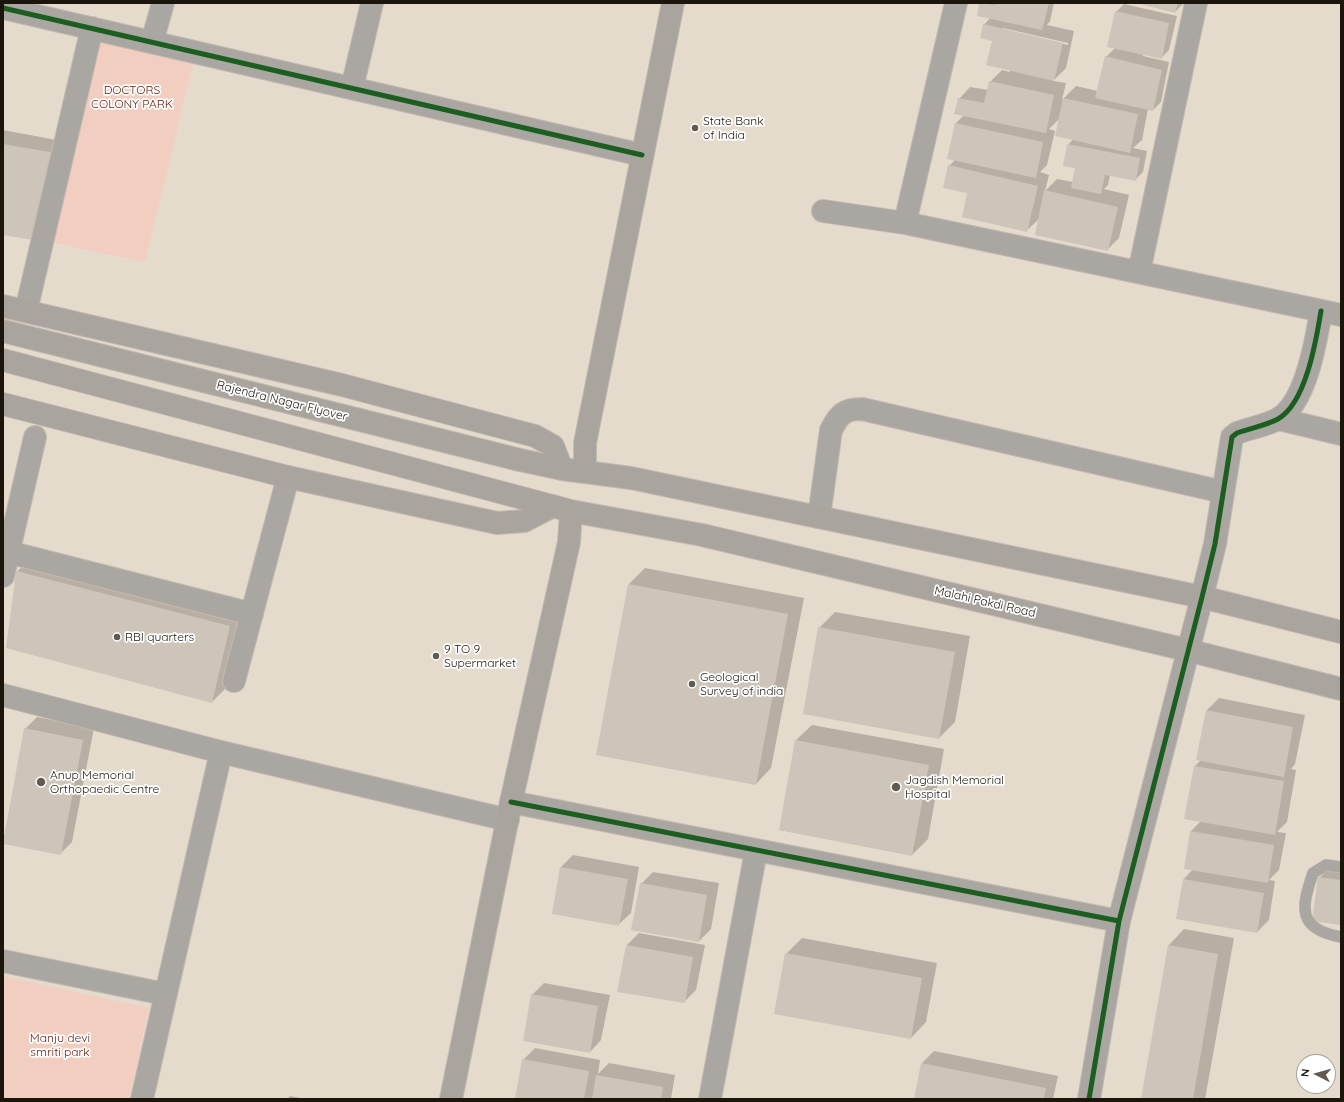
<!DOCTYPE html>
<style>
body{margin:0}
#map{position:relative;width:1344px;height:1102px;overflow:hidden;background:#e5dbcd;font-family:Quicksand,sans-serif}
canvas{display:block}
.frame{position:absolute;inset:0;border:4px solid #1b150b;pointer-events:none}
.north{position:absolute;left:1296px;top:1054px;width:40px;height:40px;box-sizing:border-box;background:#fff;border:1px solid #a4a19d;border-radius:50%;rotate:276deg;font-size:11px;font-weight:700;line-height:16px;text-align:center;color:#1b150b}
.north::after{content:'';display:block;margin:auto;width:14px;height:18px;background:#625a4f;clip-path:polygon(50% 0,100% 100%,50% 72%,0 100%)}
</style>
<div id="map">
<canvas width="1344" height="1102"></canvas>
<div class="frame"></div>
<div class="north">N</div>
</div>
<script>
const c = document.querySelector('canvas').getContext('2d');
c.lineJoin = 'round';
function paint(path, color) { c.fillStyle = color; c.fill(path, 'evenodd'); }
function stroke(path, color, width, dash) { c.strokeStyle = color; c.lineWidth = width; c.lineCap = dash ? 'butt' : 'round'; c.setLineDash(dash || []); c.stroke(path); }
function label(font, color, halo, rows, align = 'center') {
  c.font = font + ' Quicksand,sans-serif'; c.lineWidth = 3.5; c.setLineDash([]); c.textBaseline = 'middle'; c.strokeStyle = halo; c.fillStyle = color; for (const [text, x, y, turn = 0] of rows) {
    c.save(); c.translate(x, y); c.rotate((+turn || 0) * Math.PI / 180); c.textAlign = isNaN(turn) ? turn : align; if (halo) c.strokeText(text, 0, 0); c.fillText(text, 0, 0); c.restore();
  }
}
paint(new Path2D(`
 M92,28L194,59L145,262L54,243Z
 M3,976L149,1008L129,1099H3Z`), '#f1cec0');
paint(new Path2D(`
 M980,3H1054L1050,21L1047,25L1074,31L1066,68L1053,81L1066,83L1062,100L1076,86L1098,91L1106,57L1115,48L1116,12L1124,4L1177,16L1169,50L1161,58L1143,54V56L1169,62L1161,102L1153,110L1148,109L1142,140L1133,148L1147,151L1143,172L1135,180L1110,175L1108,185L1104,189L1129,195L1119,238L1107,250L1039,219L1026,231L969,193L949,166L955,160V124L964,115L959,99L970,87L988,90L990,82L1002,70L1010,72V70L984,25L990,18L978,15ZM1003,28L1068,43V45L1003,30ZM1060,118L1073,139L1068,145L1076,168L1073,182L1057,179L1045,191L1049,175L1040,172L1047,165L1055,131L1049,129Z
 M1137,3H1184L1175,12Z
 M3,130L67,142L3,234Z
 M32,556L245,610L228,686L212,702L17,572Z
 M645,568L804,598L771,768L756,784L597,754L629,584Z
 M835,612L970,636L955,722L939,738L819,628Z
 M1219,698L1305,715L1295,764L1291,769L1296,770L1287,822L1277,832L1286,833L1279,870L1269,880L1275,881L1269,920L1257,932L1184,879L1193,869L1185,868L1191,831L1201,821L1195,766L1201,760L1207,710Z
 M37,717L94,728L72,842L60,854L3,843L25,729Z
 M812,725L944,749L928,839L912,855L780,830L796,740Z
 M573,855L639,867L631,913L619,924L561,867Z
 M1331,866L1341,867V924L1319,878Z
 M653,872L719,883L711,929L699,941L641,884Z
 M1184,929L1234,938L1205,1099H1142L1169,945Z
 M639,933L705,945L696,990L684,1002L619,991L627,945Z
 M802,938L937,963L926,1022L911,1038L786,954Z
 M544,983L610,995L601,1040L590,1052L532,995Z
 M535,1048L600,1060L598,1074L609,1063L675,1075L671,1099H516L523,1060Z
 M934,1051L1058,1076L1053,1099H915L922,1063Z
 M290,1096L306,1099H287Z`), '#0003');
paint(new Path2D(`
 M979,3L996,5V3H1049L1042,30L977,16Z
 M1136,3H1178L1175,13Z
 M1115,11L1169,23L1162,59L1107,47Z
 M983,24L1063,43L1054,81L986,65L992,41L980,38Z
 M1105,56L1162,70L1153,111L1095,98Z
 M989,81L1054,95L1046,133L954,114L958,98L984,103Z
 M1063,98L1138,114L1130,153L1055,136Z
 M955,123L1043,142L1036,178L947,159Z
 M3,144L56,153L40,241L3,235Z
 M1067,144L1140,158L1136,181L1105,175L1101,194L1071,188L1075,168L1063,166Z
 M948,165L1038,186L1027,232L962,217L967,193L943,188Z
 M1044,190L1118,207L1108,251L1035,235Z
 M16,571L230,626L212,703L6,648Z
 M628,584L788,614L756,785L596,755Z
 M818,627L955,652L939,739L803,714Z
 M1206,710L1293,727L1284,777L1196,760Z
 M24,728L83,740L61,855L3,844Z
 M795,740L929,765L912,856L779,830Z
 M1194,766L1284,781L1275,835L1184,819Z
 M1190,831L1274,845L1268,883L1184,869Z
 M560,867L628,879L619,926L552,914Z
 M1318,877L1341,880V925L1312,921Z
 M1183,879L1264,893L1257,933L1176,919Z
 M640,883L707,895L699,942L631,930Z
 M626,945L693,957L685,1003L617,992Z
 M1168,945L1218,954L1193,1099H1141Z
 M785,953L922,978L911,1039L774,1014Z
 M531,994L598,1006L590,1053L523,1041Z
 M522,1059L589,1071L584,1099H515Z
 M921,1063L1046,1088L1044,1099H914Z
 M596,1075L663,1087L661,1099H592Z`), '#cdc4ba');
const lane = new Path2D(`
 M1341,867L1326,865L1313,873C1301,908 1297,929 1341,937`);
const street = new Path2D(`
 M3,8L642,155
 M152,42L163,3
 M352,88L372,3
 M823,211L905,223L956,3
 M905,223L1341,315
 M1139,272L1196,3
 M26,311L92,28
 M1279,419L1341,434
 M819,517L831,430C839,415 843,409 862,409L1223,492
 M8,552L252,614
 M3,576L35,437
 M234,681L288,477
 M3,695L221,752L508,820
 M511,802L1119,921
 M3,961L165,994
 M142,1099L221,752
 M710,1099L756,851
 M1089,1099L1119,921L1202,597L1215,544L1232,437L1237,433C1250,428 1265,426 1278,419C1306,403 1316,341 1321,311`);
const secondary = new Path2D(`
 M3,306L342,385L535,436L553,446L562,469
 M3,331L520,460L562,469L631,478L1202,597L1341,632
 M3,360L571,511L702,535L1187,650L1341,689
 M3,404L288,477L497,523L524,521L553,506
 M585,472V443L673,3
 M451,1099L511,802L569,542L571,511`);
stroke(lane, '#c3bab0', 12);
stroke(street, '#c3bab0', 24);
stroke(secondary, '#c3bab0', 24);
stroke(lane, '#aaa7a2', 11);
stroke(street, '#aaa7a2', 22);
stroke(secondary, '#a9a59e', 22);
stroke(new Path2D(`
 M3,8L642,155
 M511,802L1119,921
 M1089,1099L1119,921L1202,597L1215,544L1232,437L1237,433C1250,428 1265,426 1278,419C1306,403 1316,341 1321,311`), '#1b5e20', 5);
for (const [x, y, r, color] of [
 [695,128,4,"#625a4f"],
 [117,637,4,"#625a4f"],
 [436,656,4,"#625a4f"],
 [692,684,4,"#625a4f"],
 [41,782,5,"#625a4f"],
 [896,787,5,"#625a4f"]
]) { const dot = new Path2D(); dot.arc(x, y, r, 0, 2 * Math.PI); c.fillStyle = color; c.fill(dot); stroke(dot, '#fff', 1.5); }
label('12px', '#651805', '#fff', [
 ["DOCTORS",132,90],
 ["COLONY PARK",132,104],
 ["Manju devi",60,1038],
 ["smriti park",60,1052]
]);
label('12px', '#1b150b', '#fff', [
 ["State Bank",703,121],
 ["of India",703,135],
 ["RBI quarters",125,637],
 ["9 TO 9",444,649],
 ["Supermarket",444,663],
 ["Geological",700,677],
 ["Survey of india",700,691],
 ["Anup Memorial",50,775],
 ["Orthopaedic Centre",50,789],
 ["Jagdish Memorial",905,780],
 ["Hospital",905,794]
], 'left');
label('12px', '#1b150b', '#fff', [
 ["Rajendra Nagar Flyover",282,401,14],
 ["Malahi Pakdi Road",985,602,13]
]);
</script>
